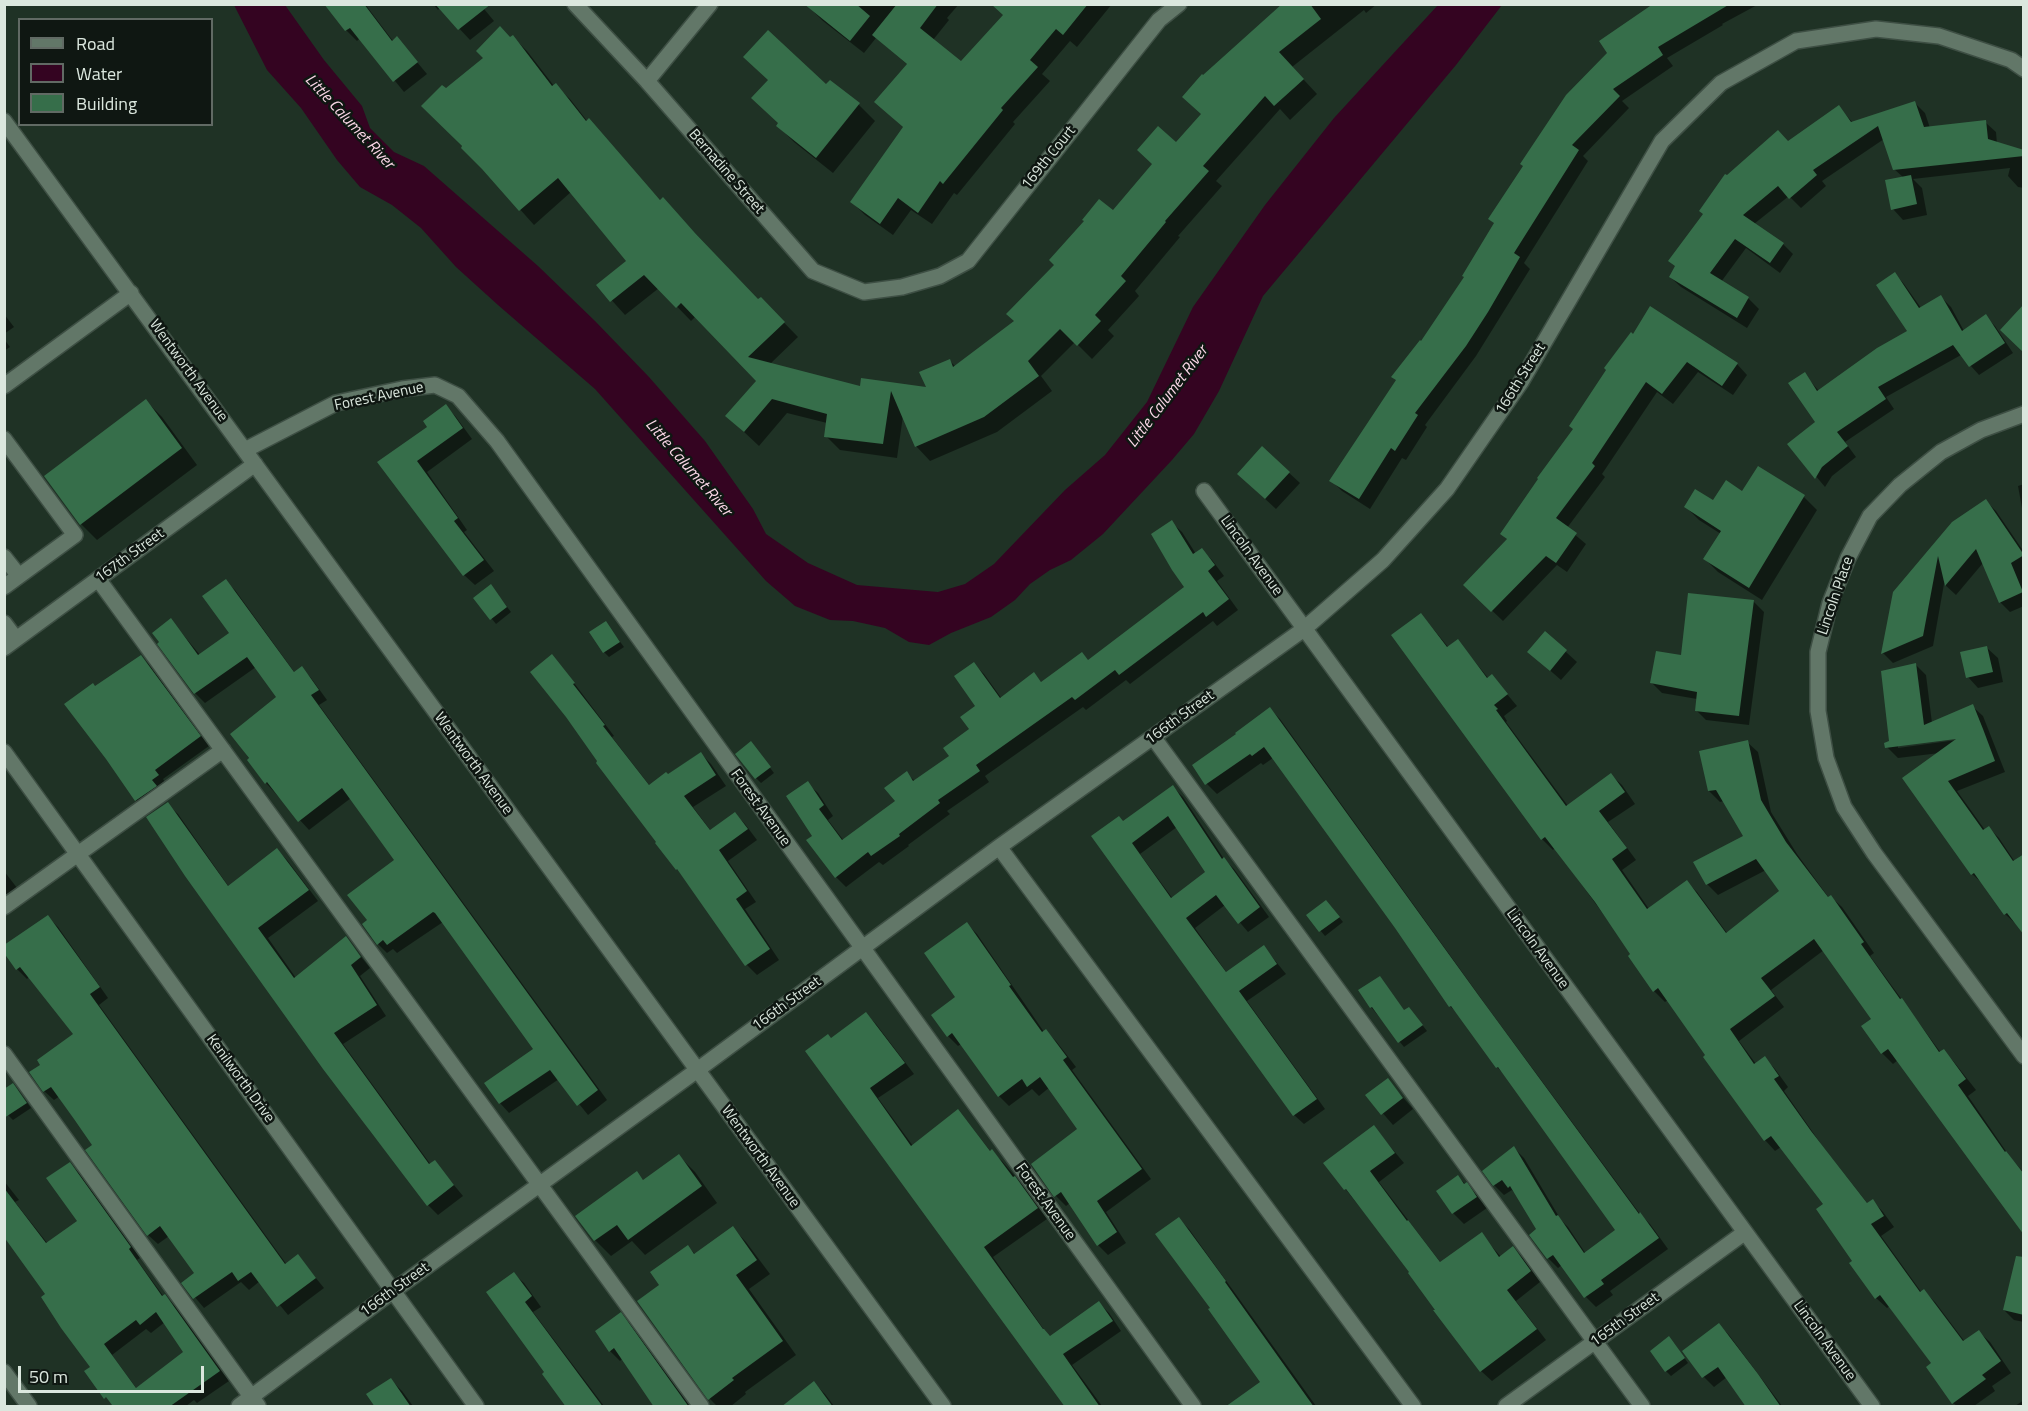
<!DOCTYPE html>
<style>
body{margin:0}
#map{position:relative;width:2028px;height:1411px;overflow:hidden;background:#1f3225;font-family:"Titillium Web",sans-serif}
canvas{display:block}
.frame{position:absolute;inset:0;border:6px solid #dbe7de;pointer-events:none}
.legend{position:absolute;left:18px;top:18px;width:195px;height:108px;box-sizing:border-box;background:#0f1712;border:2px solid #616a64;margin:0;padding:8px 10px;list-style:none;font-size:18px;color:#dbe7de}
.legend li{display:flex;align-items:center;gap:12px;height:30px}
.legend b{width:30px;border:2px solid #616a64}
.scale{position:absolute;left:18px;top:1366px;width:186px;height:27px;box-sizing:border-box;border:3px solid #dbe7de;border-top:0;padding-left:8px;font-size:18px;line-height:21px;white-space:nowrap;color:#dbe7de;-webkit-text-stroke:4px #0f1712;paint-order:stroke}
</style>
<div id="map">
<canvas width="2028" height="1411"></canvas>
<div class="frame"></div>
<ul class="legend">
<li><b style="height:8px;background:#627768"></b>Road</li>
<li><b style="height:16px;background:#340421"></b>Water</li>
<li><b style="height:16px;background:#366e4a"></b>Building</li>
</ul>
<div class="scale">50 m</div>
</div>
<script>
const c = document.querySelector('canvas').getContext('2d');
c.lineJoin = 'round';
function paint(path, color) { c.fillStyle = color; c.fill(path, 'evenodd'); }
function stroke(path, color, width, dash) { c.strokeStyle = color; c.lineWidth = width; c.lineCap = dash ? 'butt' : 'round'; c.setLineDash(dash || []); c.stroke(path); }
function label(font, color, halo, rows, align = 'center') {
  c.font = font + ' "Titillium Web",sans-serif'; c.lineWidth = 5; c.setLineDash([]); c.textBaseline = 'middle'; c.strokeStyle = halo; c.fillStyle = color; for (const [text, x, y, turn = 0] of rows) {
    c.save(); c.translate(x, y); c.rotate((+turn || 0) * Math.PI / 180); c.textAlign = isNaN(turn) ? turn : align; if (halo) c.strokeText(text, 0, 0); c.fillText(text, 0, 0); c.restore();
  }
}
paint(new Path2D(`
 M234,5H285L324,60L362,106L370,128L394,152L424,166L538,266L595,321L649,377L705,441L753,509L766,534L808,563L857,585L938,592L965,584L994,564L1065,490L1105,455L1147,402L1193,307L1265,205L1334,118L1438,5H1502L1456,65L1263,296L1219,391L1194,434L1172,460L1103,534L1071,560L1050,570L1030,584L1015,600L991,617L951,633L929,645L909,642L885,628L853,621L830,620L795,606L766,581L595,389L498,305L456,267L421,228L392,205L360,187L337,160L301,108L267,70Z`), '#340421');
paint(new Path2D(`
 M331,4H365L393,41L397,38L427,74L404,92L360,38L357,41L346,30L328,7Z
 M433,4H480L494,21L470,40L440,8L438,10Z
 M813,4H959L947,18L949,20L933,40L962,63L1005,15L1003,4H1112L1077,47L1070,41L1042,74L1050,81L1013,122L1015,124L957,195L954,193L932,224L911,210L893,235L865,215L852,202L904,128L876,102L908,65L876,38L864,53L823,21L810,8Z
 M1285,4H1377L1366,13L1364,10L1292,67L1317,94L1290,120L1280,109L1216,181L1222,186L1178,236L1180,237L1135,291L1139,296L1108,330L1114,336L1092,359L1075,342L1041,376L1052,391L997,432L930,461L916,446L903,416L897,458L840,450L826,436L827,423L787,413L759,446L727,416L758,381L696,316L691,321L659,288L625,315L598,285L628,262L571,192L534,225L483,168L423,106L513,37L527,51L554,86L555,85L570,99L588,122L661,201L663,199L759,301L761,299L798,337L770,364L861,387L928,389L950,361L956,367L1016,321L1202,115Z
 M1656,4H1759L1722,24L1723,25L1667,58L1673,66L1622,101L1629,108L1583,156L1588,161L1524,263L1530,269L1476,356L1425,425L1427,427L1406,460L1402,458L1370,509L1342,491L1331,480L1422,344Z
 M827,87L859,105L875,121L833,173L794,142L778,126Z
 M1914,102L1925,113L1930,128L1985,122L1996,132L1997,144L2024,152V188L2018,187L2008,176L2010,168L1913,179L1922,188L1927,215L1903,220L1893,209L1904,178L1894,169L1884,139L1822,181L1826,186L1801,208L1789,196L1754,224L1783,244L1793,254L1780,273L1746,248L1721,282L1749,299L1759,309L1747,328L1681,287L1670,277L1727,177L1788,142L1839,107L1853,123Z
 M1895,274L1904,284L1921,308L1941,297L1951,307L1964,331L1985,316L1995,326L2013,353L1979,375L1961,355L1886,397L1894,409L1845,442L1856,457L1832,476L1825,487L1789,444L1817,423L1804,374L1819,391L1909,332Z
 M4,314L14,327L4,334Z
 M1631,335L1737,364L1747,375L1733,395L1698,372L1673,404L1657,392L1602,474L1605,477L1567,528L1586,544L1567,572L1557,565L1503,621L1465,585L1508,540L1502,534L1575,429Z
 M4,339L10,347L4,351Z
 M146,401L162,417L197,465L97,540L81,524L46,477Z
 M446,406L456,417L472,439L427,472L467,530L464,532L494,571L475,585L464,575L380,462L429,428Z
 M1262,448L1300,483L1276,509L1249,484Z
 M2024,484V519L2018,486Z
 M1743,493L1804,497L1817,510L1762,600L1718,572L1705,559L1721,534L1699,520L1686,507L1713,502Z
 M1986,501L1996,511L2024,552V606L2010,612L2000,602L1983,563L1956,595L1944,584L1933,646L1893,663L1883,653L1894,593Z
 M1171,522L1182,532L1196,554L1202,550L1212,560L1224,576L1217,581L1238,610L1217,626L1213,621L1130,684L1126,680L1086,710L1083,707L985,776L989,782L947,811L950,814L908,845L909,846L883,865L879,862L846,887L836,877L814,836L807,783L818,793L833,816L828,820L844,841L897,801L906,773L915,781L951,756L971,730L977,706L974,664L984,674L1002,699L1034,674L1042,683L1089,661L1186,587Z
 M225,581L235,590L295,673L302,668L311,678L327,700L319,705L607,1100L588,1115L559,1079L509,1113L500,1103L535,1049L443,922L397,953L393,949L387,953L378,944L369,920L396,860L351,798L309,830L266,783L232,734L278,698L256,667L205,703L195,693L154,633L171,620L200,655L232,633Z
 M495,591L511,612L496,624L475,598Z
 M1753,601L1764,612L1749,725L1706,720L1696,710L1697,699L1662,693L1652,683Z
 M1421,614L1449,648L1458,641L1489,679L1492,676L1517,706L1504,716L1507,721L1506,722L1568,806L1611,775L1622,785L1635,804L1608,822L1636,860L1622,870L1649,909L1687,882L1697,892L1727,933L1782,891L1766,870L1718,895L1707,884L1745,836L1724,801L1720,802L1709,791L1747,742L1758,752L1771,812L1797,854L1829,898L1831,897L1842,907L1874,953L1870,956L1941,1053L1944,1051L1954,1062L1976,1090L1968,1096L2010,1157L2024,1173V1233L1898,1060L1893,1064L1882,1053L1873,1019L1824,950L1771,990L1784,1007L1739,1041L1756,1064L1765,1058L1775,1069L1788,1087L1784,1091L1821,1144L1868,1204L1873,1201L1883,1212L1894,1227L1881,1236L1922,1293L1924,1291L1935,1302L1965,1342L1979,1332L1990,1342L2011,1373L1992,1386L1995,1391L1974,1406H1957L1953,1403L1933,1364L1890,1306L1887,1308L1876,1298L1854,1262L1825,1205L1781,1147L1775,1151L1765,1140L1668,1000L1665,1002L1654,991L1630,957L1633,955L1555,848L1553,850L1542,839Z
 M606,623L624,647L609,657L604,652Z
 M1545,633L1577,662L1561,680L1529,652Z
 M1987,648L1998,658L2003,682L1978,688L1968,677Z
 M141,656L150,666L209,746L163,779L167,785L145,810L136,800L95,687Z
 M1916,665L1926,675L1932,723L1972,706L1983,716L2005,772L1957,791L1985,830L1989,828L1999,838L2015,862L2016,924L2005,914L1983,884L1972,874L1940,753L1898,758L1887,747L1891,742ZM1964,737V739L1898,748V745Z
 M562,667L614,736L612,737L650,786L700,753L711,764L726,786L693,807L711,831L735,814L745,824L757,840L728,861L756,902L745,909L779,960L757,975L747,965L599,762Z
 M1270,709L1280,719L1488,1008L1640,1214L1650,1224L1668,1249L1610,1291L1613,1295L1596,1307L1586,1297L1562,1265L1558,1268L1548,1258L1538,1230L1516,1194L1512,1190L1504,1195L1494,1185L1514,1148L1524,1158L1561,1220L1568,1227L1586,1254L1617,1231L1507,1077L1497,1067L1460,1016L1450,1006L1396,927L1273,758L1263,765L1261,763L1217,794L1207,784L1194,766Z
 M755,748L774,773L761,783L756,778Z
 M1173,787L1183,797L1224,859L1234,869L1269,917L1248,932L1225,905L1195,928L1227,973L1264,947L1286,974L1247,1001L1325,1109L1304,1124L1294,1115L1093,836L1123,822ZM1177,827L1207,872L1173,899L1140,854Z
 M167,804L178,814L229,887L277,850L287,860L318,901L268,938L296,978L346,938L370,968L360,976L386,1016L343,1044L431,1165L435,1162L463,1196L438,1215L428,1205L370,1131Z
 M4,871L21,893L4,905Z
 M1331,907L1343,922L1325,936L1308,916Z
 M48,917L58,927L108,998L99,1005L287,1265L298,1256L324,1288L288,1315L260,1281L249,1290L241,1282L204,1308L183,1283L197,1274L169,1236L158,1244L148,1235L94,1145L60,1096L54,1100L44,1091L42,1065L76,1034L29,977L27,979L17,969L4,950Z
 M967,924L977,934L1044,1032L1046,1031L1056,1041L1076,1067L1072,1070L1151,1179L1106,1212L1126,1243L1108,1255L1098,1245L1070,1203L1066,1206L1056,1196L1033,1164L1079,1129L1050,1087L1039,1096L1032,1089L1009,1106L999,1096L961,1044L958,1046L948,1036L957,998Z
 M1380,978L1404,1012L1413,1013L1427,1031L1404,1047L1371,1007Z
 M866,1014L876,1024L914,1074L878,1098L913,1146L967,1121L991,1152L1002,1161L1025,1188L1047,1219L993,1257L1047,1334L1051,1337L1099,1303L1109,1313L1121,1331L1072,1365L1102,1406H1067L832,1040Z
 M1388,1080L1413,1109L1393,1125L1367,1095Z
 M18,1090L31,1108L13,1120L8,1115Z
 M1374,1127L1404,1163L1379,1182L1441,1263L1481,1234L1501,1257L1513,1248L1523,1258L1540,1282L1516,1301L1546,1340L1492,1381L1481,1371L1411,1272L1325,1163Z
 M679,1156L695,1172L717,1203L645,1255L632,1241L611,1256L595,1240L637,1173L644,1181Z
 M69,1163L79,1173L140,1258L137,1260L164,1297L165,1296L175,1306L229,1381L197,1403L194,1400L186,1406H113L92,1367L47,1295L4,1235V1181L19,1200L15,1202L48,1244L80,1222ZM165,1322L185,1352L137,1389L112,1355L146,1329L151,1333Z
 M1458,1177L1477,1195L1487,1208L1464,1224L1454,1214L1438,1191Z
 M1179,1219L1189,1229L1316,1406H1228L1262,1382L1212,1308Z
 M733,1228L746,1242L770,1274L749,1289L796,1355L745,1392L746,1394L731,1406H717L710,1399L661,1285L688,1247L696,1255Z
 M514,1274L524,1283L541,1307L533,1312L604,1406H568L546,1372Z
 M2024,1295V1322L2014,1320L2004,1310Z
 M620,1314L630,1324L690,1406H656L623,1358L620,1361L610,1351Z
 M1719,1325L1729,1335L1782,1406H1748L1727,1377L1714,1387L1704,1377L1684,1351Z
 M1674,1343L1688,1363L1671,1376L1666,1371Z
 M391,1380L402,1391L413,1406H374Z
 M814,1383L825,1394L834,1406H796Z
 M2024,1400V1406H2015Z`), '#0007');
paint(new Path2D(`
 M324,4H364L392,41L397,36L418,62L393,82L350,28L345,31Z
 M435,4H491L458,30Z
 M804,4H856L870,16L850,41Z
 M897,4H938L920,28L961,61L1003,15L991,4H1088L1063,35L1056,29L1030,60L1038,67L1001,108L1003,110L943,184L940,181L918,213L898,198L880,224L850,202L903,127L874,102L907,64L872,35Z
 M1282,4H1310L1321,19L1279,52L1304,79L1274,106L1265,96L1203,166L1209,171L1165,221L1166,222L1121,276L1126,281L1095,315L1101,321L1077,346L1060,329L1028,361L1039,376L984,417L915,447L891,391L883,444L824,437L827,414L772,399L744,432L725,416L756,381L681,303L676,308L644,275L610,302L596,285L626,261L558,178L519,211L482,169L461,148L462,146L421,106L442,85L446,88L483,58L476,51L500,26L510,37L513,35L552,86L556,83L586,121L589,118L660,200L663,197L695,233L758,299L761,297L785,322L748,357L860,386L861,378L926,387L919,372L950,359L953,367L1014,321L1006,314L1054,265L1049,260L1084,221L1082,220L1099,199L1113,210L1152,164L1137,150L1158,126L1176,142L1201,114L1182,97L1202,74L1203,75Z
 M1653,4H1730L1658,47L1663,55L1613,89L1620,96L1572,145L1579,150L1514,253L1520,257L1488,312L1466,346L1415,413L1418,415L1395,451L1391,448L1359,499L1329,481L1396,380L1391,377L1420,340L1421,341L1464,277L1462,276L1494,223L1488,219L1523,166L1520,164L1566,95L1607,53L1599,41Z
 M768,30L826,84L830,80L860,103L816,158L776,126L778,123L751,98L768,80L743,57Z
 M1915,101L1924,127L1986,120L1988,139L2024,150V156L1893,170L1878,126L1813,170L1817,175L1789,199L1778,186L1743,215L1784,243L1770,263L1735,239L1710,273L1749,297L1737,318L1669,277L1675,266L1668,261L1703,214L1699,211L1725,174L1727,175L1778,130L1788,141L1839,105L1851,122Z
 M1911,175L1917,204L1891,210L1885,180Z
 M1895,272L1919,308L1941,295L1962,331L1986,314L2005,343L1969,367L1953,345L1878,387L1886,399L1837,432L1848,446L1822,467L1815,479L1787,444L1815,422L1788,383L1805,372L1817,391L1877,348L1907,331L1876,285Z
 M2024,304V353L2000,330Z
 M1650,306L1738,363L1722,386L1687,362L1662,394L1646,382L1592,463L1595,466L1556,518L1577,533L1556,563L1546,556L1491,612L1463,585L1507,539L1500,534L1538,479L1537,478L1573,429L1569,426L1606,370L1604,368L1631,332L1633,334Z
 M146,399L182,448L80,525L44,476Z
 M446,404L463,428L417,461L458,518L454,521L484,560L463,576L377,462L427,427L423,421Z
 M1262,446L1290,472L1265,499L1237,474Z
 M1758,466L1805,495L1749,588L1703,559L1721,531L1684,507L1695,489L1713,500L1726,480L1742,491Z
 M1986,499L2024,555L2011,563L2023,592L1999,603L1976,549L1945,586L1938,556L1923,636L1881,654L1893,592L1952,522Z
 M1172,520L1193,554L1202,548L1215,565L1208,571L1229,599L1206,617L1203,612L1119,675L1115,670L1075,700L1072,697L976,765L980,771L938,800L940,803L899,834L900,836L871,856L868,852L835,878L806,840L812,836L786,796L808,781L824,805L819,809L842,840L895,801L884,788L907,771L913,781L949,756L943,748L969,729L960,717L975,706L954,676L974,662L1000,698L1034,672L1041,682L1082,652L1088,660L1184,587L1172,570L1151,534Z
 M226,579L294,672L302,666L319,690L311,695L598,1090L577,1106L550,1070L499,1104L484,1083L533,1049L435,913L433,912L387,945L383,940L377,945L362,924L367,920L347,895L394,860L342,788L298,822L267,782L265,784L247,760L249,758L230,734L276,697L247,657L194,694L157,644L159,642L152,633L171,618L198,655L229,633L202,596Z
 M491,584L507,607L490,620L473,598Z
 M1688,593L1754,600L1739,716L1695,711L1697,692L1650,683L1656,651L1681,655Z
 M1421,613L1447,647L1458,639L1487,678L1492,674L1508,694L1494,705L1498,709L1496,710L1566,806L1611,773L1625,792L1599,811L1627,848L1612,859L1647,909L1687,880L1726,933L1779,891L1756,859L1706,885L1693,862L1743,836L1716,790L1708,791L1699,751L1748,740L1761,800L1786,842L1828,897L1831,895L1864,942L1861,944L1900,999L1902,998L1939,1052L1944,1049L1966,1079L1958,1085L2005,1152L2006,1151L2024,1174V1235L1888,1049L1881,1054L1861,1026L1871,1019L1814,939L1761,978L1775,996L1730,1029L1754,1064L1765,1056L1779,1076L1774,1079L1811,1131L1867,1203L1873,1199L1884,1216L1871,1224L1920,1292L1924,1289L1963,1341L1979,1330L2001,1361L1982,1375L1986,1379L1952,1404L1926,1367L1931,1363L1880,1295L1875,1299L1849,1263L1852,1261L1816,1209L1823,1204L1771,1136L1764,1141L1703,1057L1705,1055L1658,988L1653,992L1628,956L1630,954L1595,902L1545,837L1541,840L1391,635Z
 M606,621L620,642L603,653L589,632Z
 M1545,631L1567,650L1550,671L1527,652Z
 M1987,646L1993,672L1966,678L1960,652Z
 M552,654L575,683L573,684L605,725L603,726L649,785L666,772L668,774L701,752L716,775L684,796L710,830L735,812L748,829L719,850L747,891L736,899L770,949L745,966L677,869L676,870L655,843L656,842L596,763L597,761L566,717L530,672Z
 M141,655L201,736L155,770L159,775L152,780L157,786L135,801L106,759L64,704L93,683L95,686Z
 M1916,663L1924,725L1973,704L1983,729L1995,761L1948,781L1983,830L1989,826L2013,861L2024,854V935L2007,913L2004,915L1974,873L1971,875L1902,778L1956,739L1885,748L1884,743L1889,741L1881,671Z
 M1270,707L1479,996L1639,1214L1640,1212L1659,1238L1601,1280L1604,1284L1584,1298L1553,1255L1547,1259L1529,1235L1536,1229L1510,1186L1508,1188L1502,1180L1493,1186L1482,1171L1514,1146L1556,1216L1558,1215L1584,1253L1615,1230L1498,1067L1496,1068L1451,1006L1449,1007L1395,928L1264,747L1252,756L1250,754L1205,785L1192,765L1236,734L1235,733Z
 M751,741L771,767L755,779L735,754Z
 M1173,785L1222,859L1224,857L1260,907L1238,924L1216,895L1186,918L1226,972L1264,945L1277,964L1239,991L1317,1099L1293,1116L1091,836L1119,816L1123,821ZM1168,816L1205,872L1171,898L1132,843Z
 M168,802L228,886L277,848L309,890L258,928L294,978L346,936L361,957L351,965L377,1005L334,1033L429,1164L435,1160L454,1185L427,1206L323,1069L185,876L146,817Z
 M1326,900L1340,917L1319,932L1306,915Z
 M48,915L100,987L90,994L285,1264L298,1254L316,1278L277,1307L251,1272L238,1281L232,1272L193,1299L181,1283L194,1273L160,1226L147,1236L85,1150L92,1145L74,1119L51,1087L43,1092L29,1072L40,1065L37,1060L73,1034L20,967L16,970L4,953V945Z
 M967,922L1011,985L1009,986L1042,1032L1046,1029L1067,1057L1063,1060L1142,1169L1097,1201L1117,1232L1097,1246L1061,1192L1054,1197L1031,1164L1077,1129L1040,1077L1027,1087L1022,1079L998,1097L952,1033L947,1037L931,1015L955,997L924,953Z
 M1380,976L1404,1010L1409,1007L1423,1025L1398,1043L1372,1007L1370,1008L1358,990Z
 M866,1012L905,1063L870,1088L911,1146L958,1109L990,1151L992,1149L1013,1177L1015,1176L1038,1208L984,1247L1043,1329H1044L1050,1336L1099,1301L1113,1321L1063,1354L1100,1407H1065L805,1051L828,1034L831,1038Z
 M1388,1078L1403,1098L1381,1115L1365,1095Z
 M13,1083L27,1103L4,1118V1089Z
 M1374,1125L1395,1153L1370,1171L1407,1221L1408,1220L1440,1262L1482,1232L1499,1257L1513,1246L1531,1271L1507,1290L1537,1329L1480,1372L1433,1310H1435L1408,1273L1409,1272L1346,1189L1344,1190L1323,1163Z
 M679,1154L702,1186L628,1240L617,1225L594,1241L575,1216L637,1171L643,1180Z
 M70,1162L131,1247L129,1249L162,1296L165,1294L220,1371L169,1407H110L112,1405L106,1397L104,1399L84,1371L90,1367L61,1328L41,1297L45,1294L4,1237V1188L46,1243L77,1221L46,1178ZM156,1312L183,1352L136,1388L104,1344L136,1320L140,1325Z
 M1458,1175L1464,1184L1467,1182L1477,1197L1452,1214L1436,1191Z
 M1179,1217L1207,1255L1226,1281L1225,1282L1314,1407H1225L1260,1382L1208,1309L1210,1308L1155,1234Z
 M733,1226L757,1260L736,1275L783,1341L732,1378L734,1380L708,1400L637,1301L659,1285L650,1272L688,1245L694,1254Z
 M2016,1256L2024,1257V1315L2003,1310Z
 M514,1272L532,1296L525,1302L603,1407H566L542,1374L544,1372L486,1292Z
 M621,1312L689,1407H654L614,1348L609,1352L595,1331Z
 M1719,1323L1758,1374L1781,1407H1746L1718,1367L1702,1378L1682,1351Z
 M1669,1336L1685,1358L1665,1372L1650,1351Z
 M391,1378L411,1407H375L366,1394Z
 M814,1381L833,1407H781Z`), '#366e4a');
const minor = new Path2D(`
 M575,4L647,81L813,271L864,292L902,287L940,276L968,261L1159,20L1179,4
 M647,81L710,4
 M4,121L943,1406
 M4,386L131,293
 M2024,414L1981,430L1941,452L1900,485L1870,516L1848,558L1830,603L1818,652V711L1826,758L1844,807L1874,853L2024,1056
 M4,439L75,535L19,576L4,557
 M245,450L336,403L402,389L435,385L458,396L497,441L1193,1406
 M1204,491L1872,1406
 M98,579L701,1406
 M4,587L19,576
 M4,623L16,639
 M4,648L255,464
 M1153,737L1642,1406
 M4,752L476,1406
 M999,847L1413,1406
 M4,907L223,750
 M4,1054L258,1406
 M4,1372L29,1406
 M239,1406L393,1291L696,1071L999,847L1304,629L1383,560L1447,489L1521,382L1662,141L1721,83L1796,41L1876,29L1939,36L2011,60L2024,69
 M1506,1406L1744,1233`);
stroke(minor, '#3e4f44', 18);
stroke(minor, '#627768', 15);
label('15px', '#dbe7de', '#0f1712', [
 ["169th Court",1049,158,-51],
 ["Bernadine Street",726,172,49],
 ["Wentworth Avenue",188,371,54],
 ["166th Street",1521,379,-58],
 ["Forest Avenue",379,397,-12],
 ["167th Street",130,556,-36],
 ["Lincoln Avenue",1251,556,54],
 ["Lincoln Place",1836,596,-71],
 ["166th Street",1180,718,-36],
 ["Wentworth Avenue",473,764,54],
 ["Forest Avenue",760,808,54],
 ["Lincoln Avenue",1537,949,54],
 ["166th Street",787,1004,-36],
 ["Kenilworth Drive",240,1079,54],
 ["Wentworth Avenue",760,1157,54],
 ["Forest Avenue",1045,1202,54],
 ["166th Street",395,1290,-36],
 ["165th Street",1625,1320,-36],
 ["Lincoln Avenue",1824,1341,54]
]);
label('italic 16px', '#fcd8e8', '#0f1712', [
 ["Little Calumet River",349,122,47],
 ["Little Calumet River",1168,397,-53],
 ["Little Calumet River",688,468,49]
]);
</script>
